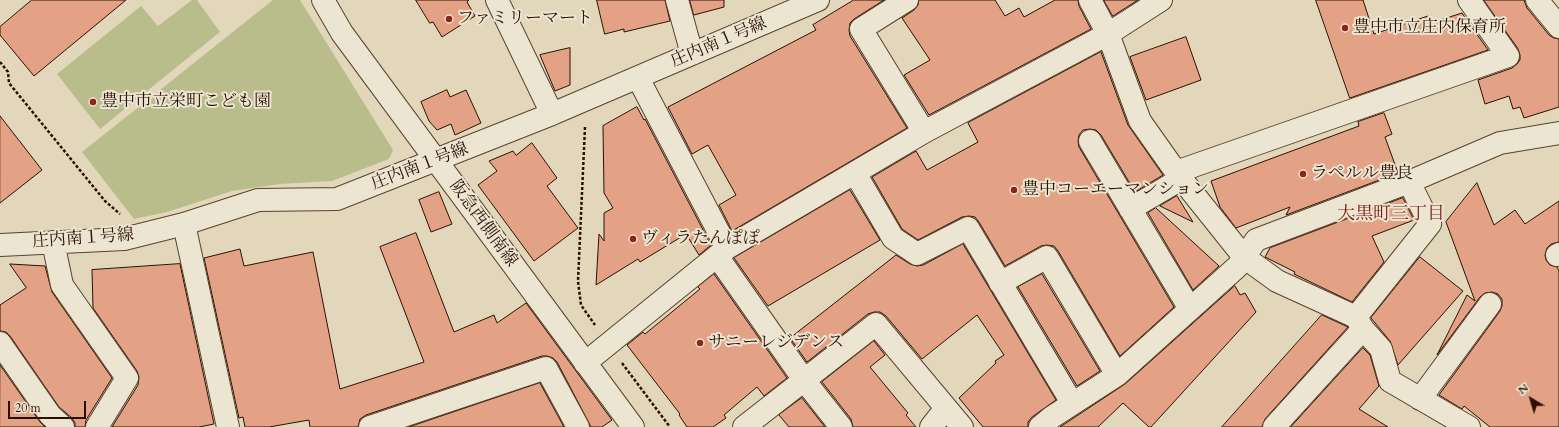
<!DOCTYPE html>
<meta charset="utf-8">
<style>
body{margin:0}
#map{position:relative;width:1559px;height:427px;overflow:hidden;background:#e2d7ba;font-family:Cardo,serif}
canvas{display:block}
.north{position:absolute;left:1511px;top:379px;width:40px;height:40px;-webkit-text-stroke:3px #ece5d2;paint-order:stroke;rotate:322deg;font-size:11px;font-weight:700;line-height:16px;text-align:center;color:#2b1000}
.north::after{content:'';display:block;margin:auto;width:14px;height:18px;background:#2b1000;clip-path:polygon(50% 0,100% 100%,50% 72%,0 100%)}
.scale{position:absolute;left:8px;top:401px;width:78px;height:18px;box-sizing:border-box;border:2px solid #2b1000;border-top:0;padding-left:5px;font-size:12px;line-height:14px;white-space:nowrap;color:#2b1000;-webkit-text-stroke:3px #ece5d2;paint-order:stroke}
</style>
<div id="map">
<canvas width="1559" height="427"></canvas>
<div class="north">N</div>
<div class="scale">20 m</div>
</div>
<script>
const c = document.querySelector('canvas').getContext('2d');
c.lineJoin = 'round';
function paint(path, color) { c.fillStyle = color; c.fill(path, 'evenodd'); }
function stroke(path, color, width, dash) { c.strokeStyle = color; c.lineWidth = width; c.lineCap = dash ? 'butt' : 'round'; c.setLineDash(dash || []); c.stroke(path); }
function label(font, color, halo, rows, align = 'center') {
  c.font = font + ' Cardo,"Noto Serif JP",serif'; c.lineWidth = 4; c.setLineDash([]); c.textBaseline = 'middle'; c.strokeStyle = halo; c.fillStyle = color; for (const [text, x, y, turn = 0] of rows) {
    c.save(); c.translate(x, y); c.rotate((+turn || 0) * Math.PI / 180); c.textAlign = isNaN(turn) ? turn : align; if (halo) c.strokeText(text, 0, 0); c.fillText(text, 0, 0); c.restore();
  }
}
paint(new Path2D(`
 M192,0H197L220,32L100,129L57,74L141,6L158,26Z
 M273,0H300L393,150L389,159L332,181L280,184L232,191L167,212L134,219L82,152Z`), '#b9bd8c');
const building = new Path2D(`
 M32,0H126L34,76L0,35V27Z
 M416,0H469L467,2L475,16L442,37L433,22L430,23Z
 M597,0H665L670,21L624,32V29L605,34Z
 M690,0H724V7L694,15Z
 M854,0H884L854,19L850,23L849,30L850,36L907,128L732,231L719,205L736,195L708,145L692,154L668,107L816,30L813,25Z
 M919,0H995L1005,16L1019,8L1024,17L1055,0H1078L1079,6L1091,29L929,115L904,75L930,60L902,18L914,10L918,5Z
 M1104,0H1138L1113,16Z
 M1316,0H1363L1374,34L1428,16L1431,23L1462,13L1488,50L1350,98Z
 M1484,0H1524L1527,8L1549,35L1554,38L1559,39V107L1524,118L1520,107L1513,109L1509,96L1485,104L1478,80L1512,68L1517,64L1520,60V55L1518,49Z
 M1186,37L1201,80L1146,100L1130,57Z
 M570,48V85L555,91L540,55Z
 M1101,52L1128,125L1163,175L1135,192L1101,135L1096,130L1090,129L1083,130L1079,135L1078,141L1079,147L1174,307L1120,356L1058,251L1054,246L1047,245L1041,246L1005,266L979,222L975,217L969,216L962,217L918,240L902,229L872,177L916,151L927,170L978,142L968,123Z
 M447,90L450,97L466,90L481,123L455,135L451,124L437,130L429,121L421,102Z
 M637,107L644,120L645,119L711,245L699,255L686,234L640,262L638,259L596,285L599,234L604,241V213L613,208L604,193L603,126Z
 M1384,113L1392,134L1385,137L1398,173L1286,215L1290,207L1236,228L1220,207L1211,181L1359,126L1358,122Z
 M0,116L42,170L0,203Z
 M532,143L557,178L547,186L578,228L534,261L478,185L497,171L489,161L513,151L516,155Z
 M1477,183L1494,225L1515,210L1525,224L1559,201V242L1551,244L1547,248L1545,255L1546,260L1550,265L1557,267L1559,271V427H1490L1464,406L1462,409L1439,395L1500,311L1502,306V299L1498,294L1492,292L1485,293L1480,297L1437,355L1467,295L1475,301L1446,222Z
 M850,190L880,240L768,306L734,258Z
 M439,192L452,224L431,232L419,200Z
 M1177,196L1193,222L1160,206Z
 M1403,198L1414,220L1372,236L1384,262L1352,302L1294,274L1295,272L1265,257L1270,248Z
 M1156,208L1219,266L1193,290L1148,213Z
 M416,233L454,332L494,315L497,323L526,303L612,420L602,427H591L557,362L553,358L547,356H542L366,415L360,419L358,427H310L309,420L269,427H245L243,417L239,418L204,258L240,249L244,266L313,252L340,389L424,362L380,247Z
 M963,244L1056,400L1032,417L1028,422V427H983L959,398L996,363L995,361L1004,355L977,315L922,359L886,316L880,312H874L868,314L807,362L790,338L896,255L910,264L917,266L923,265Z
 M1420,257L1463,291L1398,365L1390,341L1371,318Z
 M10,264L45,266L52,292L112,378L86,420L85,427H75V423L72,418L59,407L10,336L6,332L0,331V305L26,288Z
 M180,264L214,424L199,427H112L138,385L139,377L137,371L93,308L92,270Z
 M714,274L787,378L764,396L757,387L724,415L726,418L713,427H687L679,415L680,414L627,345L643,332L645,334L700,289L698,287Z
 M1042,274L1100,371L1077,386L1018,287Z
 M1235,286L1240,295L1245,293L1256,312L1151,427H1149L1123,403L1098,427H1060L1125,384Z
 M1322,315L1348,327L1265,419L1262,427H1222Z
 M874,341L885,355L870,367L908,413L906,415L916,427H853L851,419L822,382Z
 M1363,348L1370,355L1379,386L1359,409L1388,427H1291Z
 M0,365L40,422L45,427H0Z
 M540,383L564,427H409Z
 M802,398L825,427H789L779,415Z`);
paint(building, '#e3a286');
stroke(building, '#2b1000', 1);
const minor = new Path2D(`
 M323,0L342,33L633,427
 M497,0L552,114
 M677,0L692,54
 M907,0L861,29L924,132
 M1090,0L1108,34L1140,121L1176,172L1244,257L1277,281L1356,317L1363,329L1381,349L1390,381L1469,427
 M1537,0L1559,27
 M638,78L727,248
 M1090,141L1190,309
 M1176,172L1508,56L1469,0
 M855,173L893,238L917,254L968,228L1072,403
 M1130,209L1181,179
 M184,224L228,427
 M53,242L62,285L127,378L97,427
 M0,245L124,239L184,224L258,200L337,199L552,114L818,0
 M1557,255L1559,254
 M717,256L804,380L841,427
 M1000,283L1047,257L1117,375
 M1356,317L1430,224L1409,182
 M0,343L50,415L63,427
 M585,363L727,248L924,132L1108,34L1161,0
 M1420,399L1490,304
 M370,427L546,368L578,427
 M744,427L876,324L962,427
 M931,427L946,408
 M1040,427L1052,417L1117,375L1238,266L1256,240L1409,182L1500,143L1559,133
 M1274,427L1363,329`);
stroke(minor, '#59422e', 24);
stroke(new Path2D(`
 M0,62L8,72L9,83L105,201L120,214
 M585,127L578,281L581,305L595,325
 M622,363L670,427`), '#2b1000', 2.5, [3, 2]);
stroke(minor, '#ece5d2', 22);
for (const [x, y, r, color] of [
 [449,19,4,"#8f2418"],
 [1345,28,4,"#8f2418"],
 [93,102,4,"#8f2418"],
 [1303,174,4,"#8f2418"],
 [1014,190,4,"#8f2418"],
 [633,239,4,"#8f2418"],
 [700,343,4,"#8f2418"]
]) { const dot = new Path2D(); dot.arc(x, y, r, 0, 2 * Math.PI); c.fillStyle = color; c.fill(dot); stroke(dot, '#ece5d2', 1.5); }
label('17px', '#2b1000', '#ece5d2', [
 ["ファミリーマート",457,19],
 ["豊中市立庄内保育所",1353,28],
 ["豊中市立栄町こども園",101,102],
 ["ラペルル豊良",1311,174],
 ["豊中コーエーマンション",1022,190],
 ["ヴィラたんぽぽ",641,239],
 ["サニーレジデンス",708,343]
], 'left');
label('17px', '#2b1000', '#ece5d2', [
 ["庄内南１号線",719,43,-23],
 ["庄内南１号線",420,167,-21],
 ["阪急西側南線",483,224,54],
 ["庄内南１号線",83,239,-4]
]);
label('18px', '#7a1f14', '#ece5d2', [
 ["大黒町三丁目",1391,215]
]);
</script>
